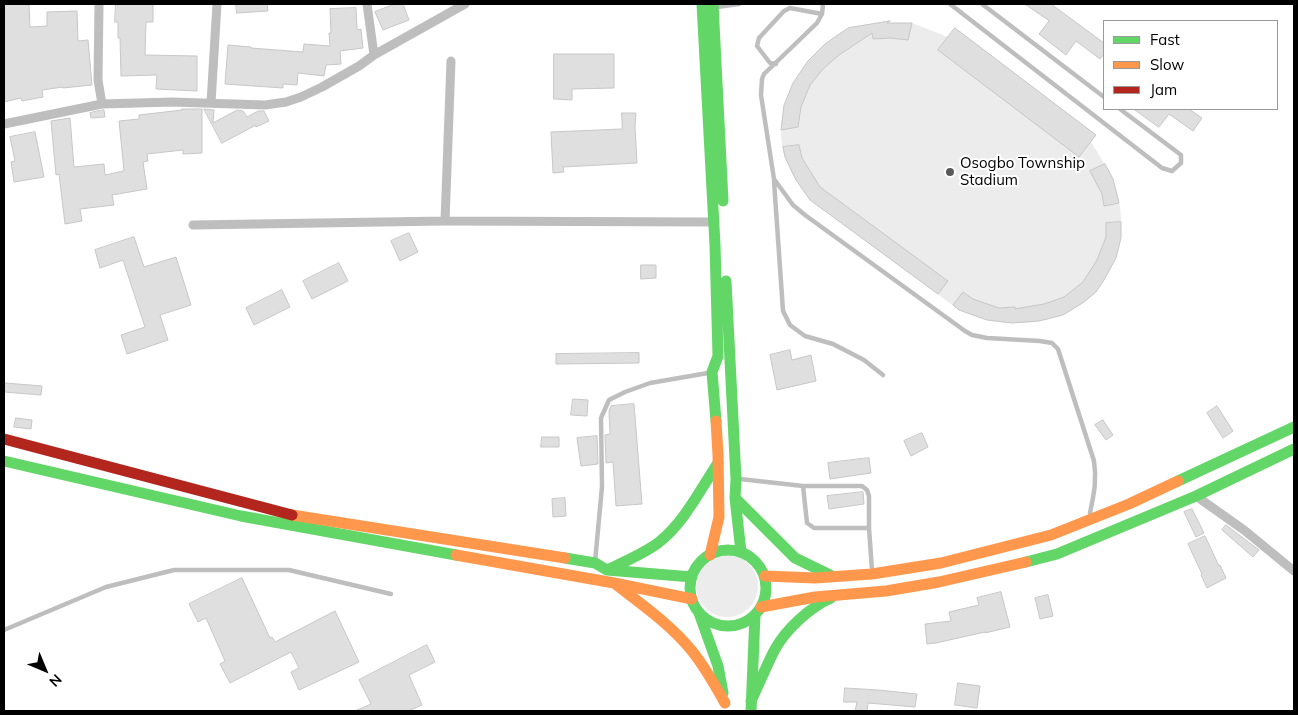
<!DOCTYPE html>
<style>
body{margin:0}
#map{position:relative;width:1298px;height:715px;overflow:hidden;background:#fff;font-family:Mulish,sans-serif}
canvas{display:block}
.frame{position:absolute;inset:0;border:5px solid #000;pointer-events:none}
.legend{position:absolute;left:1103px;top:20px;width:175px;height:90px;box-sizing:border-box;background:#fff;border:1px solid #999;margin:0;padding:6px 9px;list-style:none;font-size:15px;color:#000}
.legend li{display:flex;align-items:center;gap:10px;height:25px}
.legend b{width:25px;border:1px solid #999}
.north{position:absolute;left:20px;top:645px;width:50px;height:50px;-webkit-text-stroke:4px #fff;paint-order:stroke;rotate:135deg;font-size:14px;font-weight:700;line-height:20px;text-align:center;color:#000}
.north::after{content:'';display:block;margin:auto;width:18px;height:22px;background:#000;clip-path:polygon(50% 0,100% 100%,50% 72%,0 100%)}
</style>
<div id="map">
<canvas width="1298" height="715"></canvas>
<div class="frame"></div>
<ul class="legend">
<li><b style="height:6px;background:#63d668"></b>Fast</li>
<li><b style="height:6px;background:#ff974d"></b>Slow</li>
<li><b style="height:6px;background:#b3261e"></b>Jam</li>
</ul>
<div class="north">N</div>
</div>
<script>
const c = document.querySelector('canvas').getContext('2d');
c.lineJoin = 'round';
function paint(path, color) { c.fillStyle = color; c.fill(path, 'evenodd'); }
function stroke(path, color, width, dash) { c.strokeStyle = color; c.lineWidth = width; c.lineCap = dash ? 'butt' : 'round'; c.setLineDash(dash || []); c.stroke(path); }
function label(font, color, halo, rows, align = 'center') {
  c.font = font + ' Mulish,sans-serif'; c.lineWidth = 4; c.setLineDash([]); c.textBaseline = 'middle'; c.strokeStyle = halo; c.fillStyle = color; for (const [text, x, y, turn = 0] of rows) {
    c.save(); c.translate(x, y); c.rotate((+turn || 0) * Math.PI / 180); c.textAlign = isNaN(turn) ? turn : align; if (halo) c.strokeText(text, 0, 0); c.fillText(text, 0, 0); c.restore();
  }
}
paint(new Path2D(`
 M881,23H912L948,37L955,28L1096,135L1091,142C1107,167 1122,192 1121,223C1121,228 1122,234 1121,238C1118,248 1112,257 1108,266C1104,274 1100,286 1094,293C1069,321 1023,328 988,320C978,318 968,313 959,310L810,200C800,186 790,173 785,157C770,108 803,52 847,29C855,25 871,24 881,23Z
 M696 586a31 31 0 1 1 62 0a31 31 0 1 1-62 0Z`), '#ececec');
const building = new Path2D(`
 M4,4H29L30,27L47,26V12L77,11L78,41L88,40L92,85L63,88V87L42,90L43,97L22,101L21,98L4,102Z
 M116,4H153V22H146L145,55L197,56V91L156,89L157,75L121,76L120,38H118V22H115Z
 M236,4H267L268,11L237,13Z
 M395,4H403L409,20L383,30L375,12Z
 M1025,4H1051L1104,43V54L1100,59L1076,41L1066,55L1039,34L1049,21Z
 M356,8L357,30L361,29L363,48L340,51L341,64L326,65L324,76L298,73L297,85L283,84V88L225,84L228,45L251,47V48L303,52L304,44L330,46L329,33H331L330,9Z
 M890,21L887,23H912L908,40L891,38L873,39L872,33L839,55L823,69L810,85L801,107L798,127L781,130L784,105L793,83L808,61L825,44L848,28Z
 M955,28L1096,135L1079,157L938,50Z
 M554,54H614V88L572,89V100L554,99Z
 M182,109H202V153L183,154V150L147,154L148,161L143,162L147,189L112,195L114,205L80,209L82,221L65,224L59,174L56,175L51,121L70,118L74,167L104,164L105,175L124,171L119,121L139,119V115L182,110Z
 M204,109L214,110L213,123L237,110L243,111L247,117L258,111H264L269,121L256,127V125L222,143Z
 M1134,109H1189L1202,118L1193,131L1169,114L1159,127Z
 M104,110L105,117L91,118L90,113Z
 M622,113H636L635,127L637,163L563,167L564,172L553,173L551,132L622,129Z
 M35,132L44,177L14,182L11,162L15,161L10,137Z
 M799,145L802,158L820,187L948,281L938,294L810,200L796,180L785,157L783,147Z
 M1105,164L1113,179L1119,203L1104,206L1102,194L1090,171Z
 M1121,222V238L1116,258L1104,280L1096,292L1084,302L1063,315L1039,321L1012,323L987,320L959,310L953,305L963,292L973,299L999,308L1015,307V309L1044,304L1064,297L1083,282L1097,260L1106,237V223Z
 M409,233L418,252L400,261L391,241Z
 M134,237L144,267L176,257L191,305L160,315L168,340L127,354L121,335L145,327L123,260L100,268L95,250Z
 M339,263L348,281L312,299L303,281Z
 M641,265H656V278L641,279Z
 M282,290L290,307L254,325L246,308Z
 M790,350L792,360L811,355L816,381L777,390L770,355Z
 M639,353V363L556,364V354Z
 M5,383L42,386L41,395L4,392Z
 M573,399L588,400L587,416L571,415Z
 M634,404L642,504L616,506L613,462L606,463L605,435L610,434L609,411L611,406Z
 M1217,406L1233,431L1223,438L1207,413Z
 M16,418L32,420L31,429L14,427Z
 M1103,420L1113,435L1106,440L1095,425Z
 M922,433L928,447L911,456L904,441Z
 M597,436L598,464L581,466L577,438Z
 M542,437H559V447H541Z
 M869,458L871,473L830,479L828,463Z
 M863,492L864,504L829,509L827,496Z
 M565,498L566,516L553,517L552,499Z
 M1192,509L1204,533L1196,537L1184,512Z
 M1226,525L1259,550L1253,557L1222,530Z
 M1205,536L1219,566L1220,565L1226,578L1207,588L1201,575L1202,574L1188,544Z
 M242,578L270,638L272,637L275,642L335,611L359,662L299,690L291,672L299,668L291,652L230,683L220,664L225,661L206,618L198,622L189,604Z
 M1001,592L1010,627L985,633V632L936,643L927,644L925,624L951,621L949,612L979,605L977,598Z
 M1048,595L1053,616L1040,619L1035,598Z
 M427,645L435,662L409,675L422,705L408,711H355L371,704L359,680Z
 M958,683L980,686L977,708L955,705Z
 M845,688L878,690L917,694L915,707L868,703L867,711H855L857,702H844Z`);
paint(building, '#dfdfdf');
stroke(building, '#c7c7c7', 1);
stroke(new Path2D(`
 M823,4L822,14L817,23L764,74L762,79L761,95L774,179L793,205L805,215L965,331L972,335L987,338L1040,341L1052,343L1058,349L1094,461C1097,481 1094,493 1090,513
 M950,4L1162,168L1172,171L1181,163V155L1120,109
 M982,4L1104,97
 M717,7L739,4
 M776,64L770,63L757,46L759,38L784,11L790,8L822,14
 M774,181L783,311L790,325L805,336L833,344L864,360L883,375
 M740,479L803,486H862L867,490L869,496V528L872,570
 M803,486L807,523L814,528H869
 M595,562L602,487L601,418L609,400L625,392L650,383L708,373
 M4,630L106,587L174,570H289L391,594`), '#bebebe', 4.5);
stroke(new Path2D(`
 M99,4L98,80L102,104
 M367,4L374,55
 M211,103L217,4
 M4,124L102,104L172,102L265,105L286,102L301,97L322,87L359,66L374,55L465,4
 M445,221L451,61
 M193,225L445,221L713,222
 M1196,496L1244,530L1294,571`), '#bebebe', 9);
stroke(new Path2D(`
 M702,4L715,245L718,356L712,372L716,421
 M713,4L723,201
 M726,281L736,479L735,498L741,552
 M4,461L241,516L456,555
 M1178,481L1294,427
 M735,498L795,558L830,575
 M690 588a38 38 0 1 1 76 0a38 38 0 1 1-76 0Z
 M565,558L595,563L607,570L692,577
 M1026,562L1057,554L1196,496L1294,449
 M607,570C624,562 643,554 658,543C684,523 700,490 718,463
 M699,613L718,666L723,693
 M751,701C759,684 766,667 774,651C785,630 810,607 831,598
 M751,711L755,615`), '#63d668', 11);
stroke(new Path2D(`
 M292,515L565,558
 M456,555L614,583L692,599
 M710,555L719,517L718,455L716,421
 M765,576L815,578L872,574L941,563L1051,535L1129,504L1178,481
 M614,583C641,604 670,624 692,651C705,667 715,685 725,703
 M761,607L815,597L886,591L939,582L1026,562`), '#ff974d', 11);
stroke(new Path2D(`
 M4,439L292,515`), '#b3261e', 11);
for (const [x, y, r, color] of [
 [950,172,5,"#595959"]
]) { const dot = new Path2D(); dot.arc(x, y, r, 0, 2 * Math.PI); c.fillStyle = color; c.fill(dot); stroke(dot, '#fff', 2); }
label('15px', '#000', '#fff', [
 ["Osogbo Township",960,163],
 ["Stadium",960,180]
], 'left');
</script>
